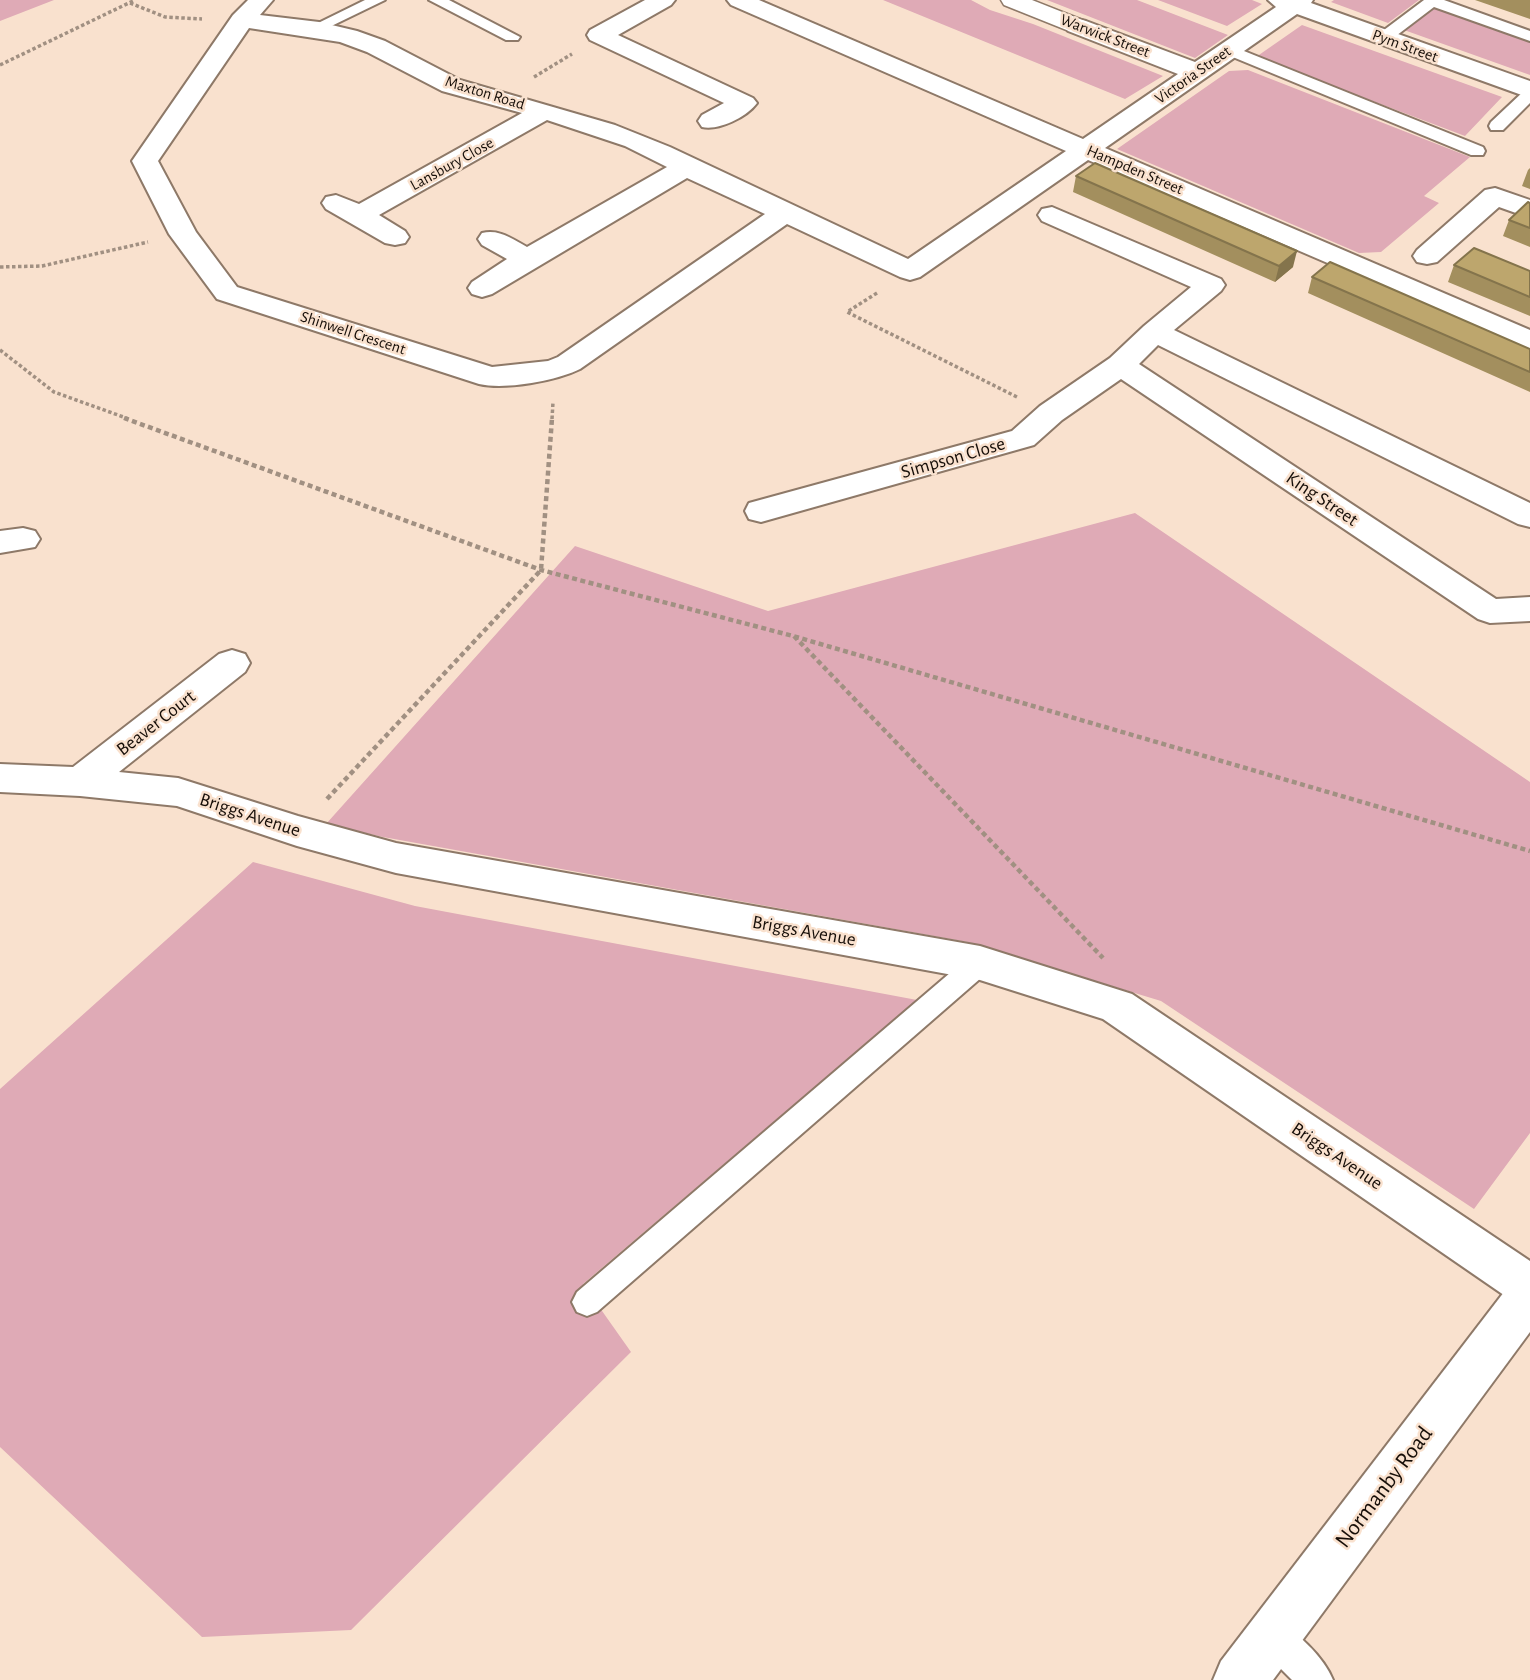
<!DOCTYPE html>
<style>
body{margin:0}
canvas{display:block;background:#f9e1ce}
</style>
<canvas width="1530" height="1680"></canvas>
<script>
const c = document.querySelector('canvas').getContext('2d');
c.lineJoin = 'round';
function paint(path, color) { c.fillStyle = color; c.fill(path, 'evenodd'); }
function stroke(path, color, width, dash) { c.strokeStyle = color; c.lineWidth = width; c.lineCap = dash ? 'butt' : 'round'; c.setLineDash(dash || []); c.stroke(path); }
function label(font, color, halo, rows, align = 'center') {
  c.font = font + ' "Alegreya Sans",sans-serif'; c.lineWidth = 5; c.setLineDash([]); c.textBaseline = 'middle'; c.strokeStyle = halo; c.fillStyle = color; for (const [text, x, y, turn = 0] of rows) {
    c.save(); c.translate(x, y); c.rotate((+turn || 0) * Math.PI / 180); c.textAlign = isNaN(turn) ? turn : align; if (halo) c.strokeText(text, 0, 0); c.fillText(text, 0, 0); c.restore();
  }
}
paint(new Path2D(`
 M0,0H54L0,21Z
 M883,0H971L990,10L1033,24L1163,76L1125,99Z
 M1047,0H1137L1228,35L1195,58Z
 M1158,0H1252L1262,4L1227,26Z
 M1334,0H1419L1388,23L1331,2Z
 M1434,7L1530,41V75L1404,30Z
 M1302,25L1502,97L1465,136L1256,57Z
 M1248,70L1470,157L1424,196L1439,203L1381,252L1359,253L1117,149L1229,71Z
 M1135,513L1530,782V1133L1474,1209L1161,1001L967,942L383,837L326,824L575,546L768,611Z
 M253,862L415,906L917,1000L583,1284L631,1352L351,1630L202,1637L0,1447V1089Z`), '#dfaab6');
const service = new Path2D(`
 M365,0H385L317,33H307L304,30Z
 M429,0H449L520,37L518,40H506Z
 M1424,0H1444L1530,31V41L1434,7L1388,42H1376L1374,39L1376,36Z
 M1229,45L1483,147L1485,151L1483,155H1471L1223,53L1221,50L1223,47Z
 M1530,89V103L1503,130H1491L1489,126L1491,122L1524,91Z
 M980,952L989,955L993,963L989,971L597,1312L587,1316L577,1312L572,1302L577,1292L971,955Z
 M1272,1619C1295,1629 1324,1657 1333,1680H1292L1260,1648L1255,1636L1260,1624Z`);
const pedestrian = new Path2D(`
 M1001,0H1032L1085,21L1089,26L1085,31H1069L1004,5Z`);
const minor = new Path2D(`
 M248,0H273L260,15L319,22L357,31L385,41L460,80L615,125L670,147L908,259L1066,151L731,5L727,0H759L1083,139L1178,74L1068,31L1065,26L1068,21L1077,19L1086,21L1195,62L1276,7L1268,0H1313L1311,3L1530,81V98L1297,14L1105,148L1530,330V350L1088,160L920,277L910,280L900,277L787,224L580,369C556,381 505,390 479,384L217,299L169,234L132,161L233,15ZM249,28L340,42L367,52L442,91L522,113L359,204L336,195L326,197L322,203L326,209L385,243L395,245L405,243L409,237L405,231L379,215L547,120L625,146L667,167L527,247C512,239 500,229 482,233L478,239L482,245L507,259L472,282L468,288L472,294L482,297L492,294L687,178L765,214L558,357L548,361L492,367L237,287L196,232L158,161Z
 M645,0H675L671,5L618,35L753,98L757,103C747,117 718,131 702,127L698,121L702,115L724,103L590,40L587,35L590,30Z
 M1495,188L1530,200V218L1499,207L1437,262L1427,264L1417,262L1413,256L1417,250L1485,190Z
 M1052,207L1221,279L1225,285L1221,291L1174,330L1530,503V527L1518,524L1158,345L1139,364L1496,599L1530,597V621L1490,623L1478,619L1121,379L1062,420L1034,445L761,522L749,519L745,511L749,503L1012,431L1040,406L1110,358L1144,326L1191,287L1042,221L1038,215L1042,209Z
 M23,528L35,531L40,539L35,547L0,553V531Z
 M232,650L245,654L250,663L245,672L119,772L178,778L298,816L396,843L980,946L1132,994L1530,1261V1309L1514,1302L1103,1019L980,980L396,873L297,846L177,806L80,796L0,792V764L73,767L219,654Z`);
const tertiary = new Path2D(`
 M1530,1272V1332L1273,1680H1213L1221,1661L1514,1279Z`);
stroke(service, '#8e7968', 4);
stroke(pedestrian, '#8e7968', 3);
stroke(minor, '#8e7968', 4);
stroke(tertiary, '#8e7968', 4);
stroke(new Path2D(`
 M130,3L165,17L202,19
 M0,65L135,0
 M534,77L572,54
 M0,267L42,266L148,242
 M877,293L847,312L1017,397
 M0,350L54,392L129,419
 M552,419L553,402`), '#a19082', 3.5, [3.5, 2.5]);
stroke(new Path2D(`
 M124,418L541,570L793,636L1530,851
 M794,636L1103,958
 M327,799L541,570L552,418`), '#a19082', 4.5, [5, 3.5]);
paint(service, '#fff');
paint(pedestrian, '#fff');
paint(minor, '#fff');
paint(tertiary, '#fff');
paint(new Path2D(`
 M1475,0H1530V19Z
 M1530,168V189L1522,186L1528,170Z
 M1076,176L1293,267L1275,282L1073,192Z
 M1530,203V247L1503,236L1509,220Z
 M1454,265L1530,271V316L1448,282Z
 M1312,277L1530,349V392L1308,293Z`), '#a38f5e');
paint(new Path2D(`
 M1297,251L1293,267L1275,282L1279,266Z`), '#84744c');
const building = new Path2D(`
 M1095,163L1297,251L1279,266L1076,176Z
 M1528,202L1530,203V228L1509,220Z
 M1474,248L1530,271V297L1454,265Z
 M1330,262L1530,349V372L1312,277Z`);
paint(building, '#bda66d');
stroke(building, '#84744c', 2);
label('16px', '#160e08', '#f9e1ce', [
 ["Warwick Street",1105,36,21],
 ["Pym Street",1405,46,20],
 ["Victoria Street",1193,75,-35],
 ["Maxton Road",485,93,17],
 ["Lansbury Close",452,164,-29],
 ["Hampden Street",1135,170,23],
 ["Shinwell Crescent",353,333,18]
]);
label('19px', '#160e08', '#f9e1ce', [
 ["Simpson Close",953,458,-16],
 ["King Street",1322,499,34],
 ["Beaver Court",156,723,-38],
 ["Briggs Avenue",250,815,18],
 ["Briggs Avenue",804,931,10],
 ["Briggs Avenue",1337,1156,34]
]);
label('23px', '#160e08', '#f9e1ce', [
 ["Normanby Road",1384,1487,-53]
]);
</script>
